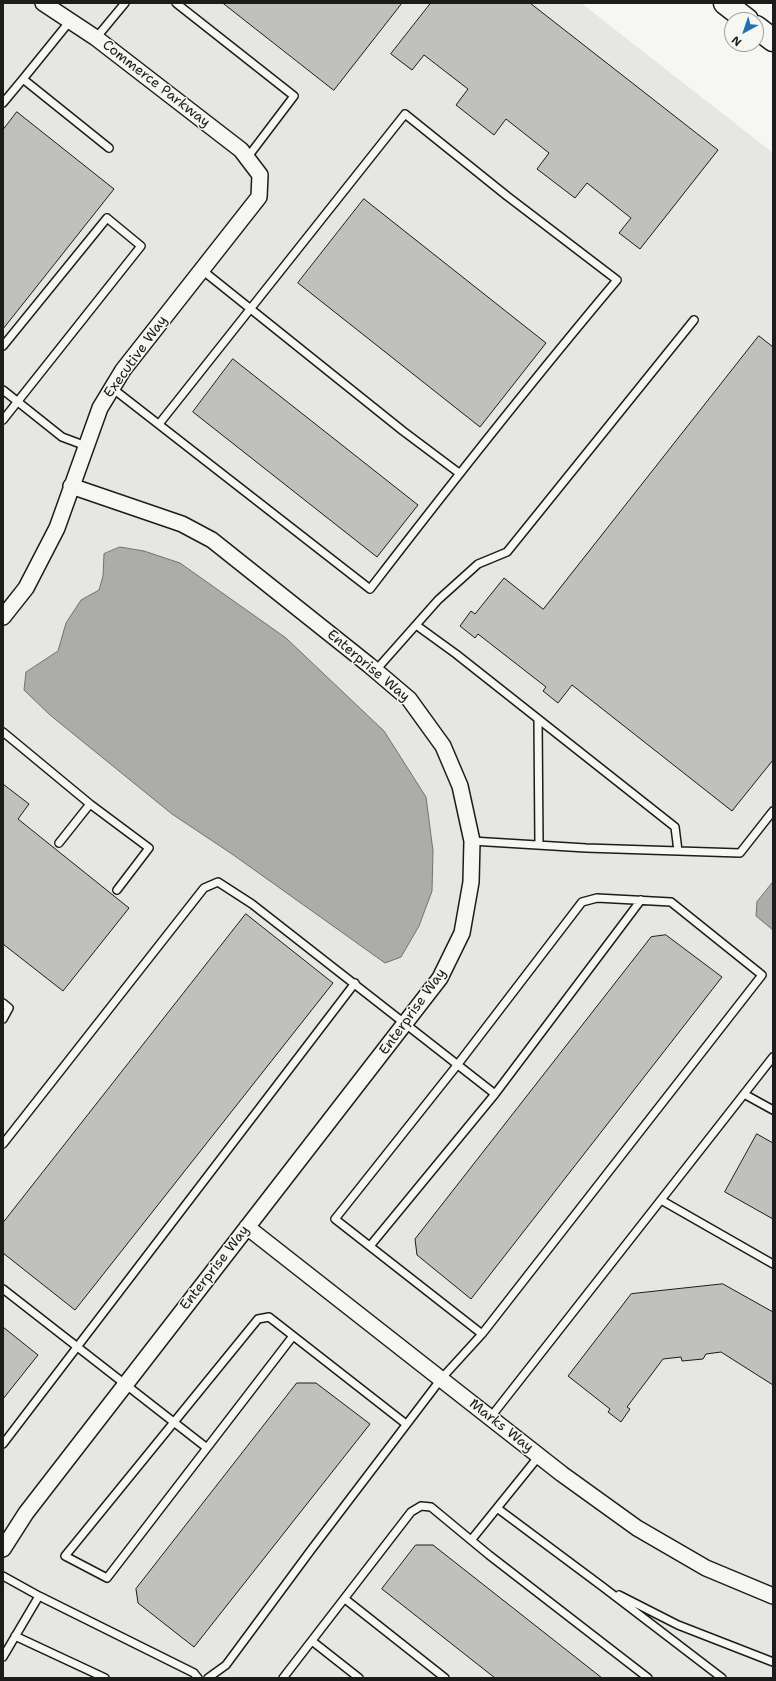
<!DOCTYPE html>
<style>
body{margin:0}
#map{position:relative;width:776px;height:1681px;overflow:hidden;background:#f6f6f2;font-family:"Shantell Sans",sans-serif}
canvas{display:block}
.frame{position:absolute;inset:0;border:4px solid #1c1c1c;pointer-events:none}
.north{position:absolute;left:724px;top:12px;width:40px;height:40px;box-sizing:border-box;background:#f6f6f2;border:1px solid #9f9f9c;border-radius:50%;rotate:220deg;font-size:11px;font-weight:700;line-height:16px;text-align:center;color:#1c1c1c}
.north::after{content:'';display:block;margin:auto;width:14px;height:18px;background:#1f6fb2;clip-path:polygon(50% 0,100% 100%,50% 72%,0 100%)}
</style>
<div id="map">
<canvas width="776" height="1681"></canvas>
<div class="frame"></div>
<div class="north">N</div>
</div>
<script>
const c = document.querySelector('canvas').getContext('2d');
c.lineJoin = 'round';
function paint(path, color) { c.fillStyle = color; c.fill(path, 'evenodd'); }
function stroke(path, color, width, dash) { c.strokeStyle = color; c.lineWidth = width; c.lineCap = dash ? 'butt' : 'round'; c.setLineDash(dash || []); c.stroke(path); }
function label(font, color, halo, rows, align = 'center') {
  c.font = font + ' "Shantell Sans",sans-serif'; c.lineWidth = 3; c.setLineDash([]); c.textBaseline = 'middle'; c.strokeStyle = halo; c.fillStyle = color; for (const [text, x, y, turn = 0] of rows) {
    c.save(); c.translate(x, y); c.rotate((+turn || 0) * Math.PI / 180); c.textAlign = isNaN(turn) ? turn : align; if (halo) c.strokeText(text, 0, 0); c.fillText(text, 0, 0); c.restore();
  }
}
paint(new Path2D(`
 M3,3H581L773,153V1678H3Z`), '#e6e6e2');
const water = new Path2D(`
 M120,547L144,551L180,563L286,638L384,731L426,797L433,851L432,891L419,926L401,957L385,963L232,854L172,814L50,715L24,690L26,672L58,651L66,623L81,600L99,590L103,576L104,554Z
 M773,882V930L756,916L757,902Z`);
paint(water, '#acaca9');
stroke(water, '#727271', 1);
const building = new Path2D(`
 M223,3H402L334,90Z
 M431,3H530L718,150L640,249L619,233L631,218L587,183L575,198L537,169L549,153L506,119L494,135L456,105L468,89L424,55L412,70L391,54Z
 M17,112L114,189L3,329V130Z
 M364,199L546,343L480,427L298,283Z
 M759,336L773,347V760L732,811L572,685L558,703L543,691L546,687L478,634L475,638L460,626L471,611L475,614L504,578L543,609Z
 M233,359L418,505L377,557L193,412Z
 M3,784L29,804L18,819L129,908L63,991L3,944Z
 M246,914L333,983L75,1310L3,1253V1223Z
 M666,935L722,977L471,1299L417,1255L415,1239L651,937Z
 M757,1134L773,1143V1219L725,1192Z
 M723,1284L773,1312V1385L721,1352L706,1354L703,1359L682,1361L681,1357L663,1359L627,1407L630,1409L621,1422L608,1412L610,1409L568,1376L631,1294Z
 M3,1327L38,1355L3,1399Z
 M297,1383H316L370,1424L194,1647L138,1603L136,1589Z
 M416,1545H433L602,1678H495L382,1589Z`);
paint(building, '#c0c0bd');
stroke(building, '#1c1c1c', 1);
const service = new Path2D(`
 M176,3L294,96L247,158
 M70,21L23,79L109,148
 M96,38L125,3
 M3,103L23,79
 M202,270L403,431L459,473
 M3,346L107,218L141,246L3,420
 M112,388L370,589C450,485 532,381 617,280L507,196L405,114L159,424
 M3,390L62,437L86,446
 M416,625L456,654L675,827L678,851
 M376,670L438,600L478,564L507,552L694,320
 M538,719L539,845
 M3,732L90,804L149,848L117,890
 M472,841L586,848L740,853L773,811
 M59,843L90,804
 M3,1003L9,1008L3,1019
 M744,1094L773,1110
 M3,1144L204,888L218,882L252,904L495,1094
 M661,1200L773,1264
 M370,1246L495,1094L641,900
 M3,1289L207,1448
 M293,1336L107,1578L65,1556L258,1319L269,1317L406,1424
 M490,1418L773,1057
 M3,1444L355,983
 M497,1508L603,1587L722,1678
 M472,1539L539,1456
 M3,1576L39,1596L194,1673L198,1678
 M619,1595L678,1625L773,1662
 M345,1599L445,1678
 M15,1636L105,1678
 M312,1641L359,1678
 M3,1657L39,1596
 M208,1678L226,1665L311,1550L441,1379L482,1334L762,975L671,902L597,898L582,902L458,1064L335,1219L482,1334
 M283,1678L411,1512L421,1506L431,1507L489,1555L648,1678`);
const minor = new Path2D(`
 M3,617L26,588L57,528L100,408L123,370L259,197L260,175L241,150L96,38L43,3
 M247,1227L562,1474L637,1528L706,1568L773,1596
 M3,1549L26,1513L440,978L462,933L471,882L472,841L460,786L443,746L409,699L369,665L212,540L182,524L71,486`);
const motorway = new Path2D(`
 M725,3L747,20
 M756,27L773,40`);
stroke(service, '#1c1c1c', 10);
stroke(minor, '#1c1c1c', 18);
stroke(motorway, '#1c1c1c', 25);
stroke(service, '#f6f6f2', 7);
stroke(minor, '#f6f6f2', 15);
stroke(motorway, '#f6f6f2', 22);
label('14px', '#1c1c1c', '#f6f6f2', [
 ["Commerce Parkway",156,84,38],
 ["Executive Way",136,357,-54],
 ["Enterprise Way",368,666,40],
 ["Enterprise Way",413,1012,-54],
 ["Enterprise Way",215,1268,-52],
 ["Marks Way",501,1426,38]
]);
</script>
